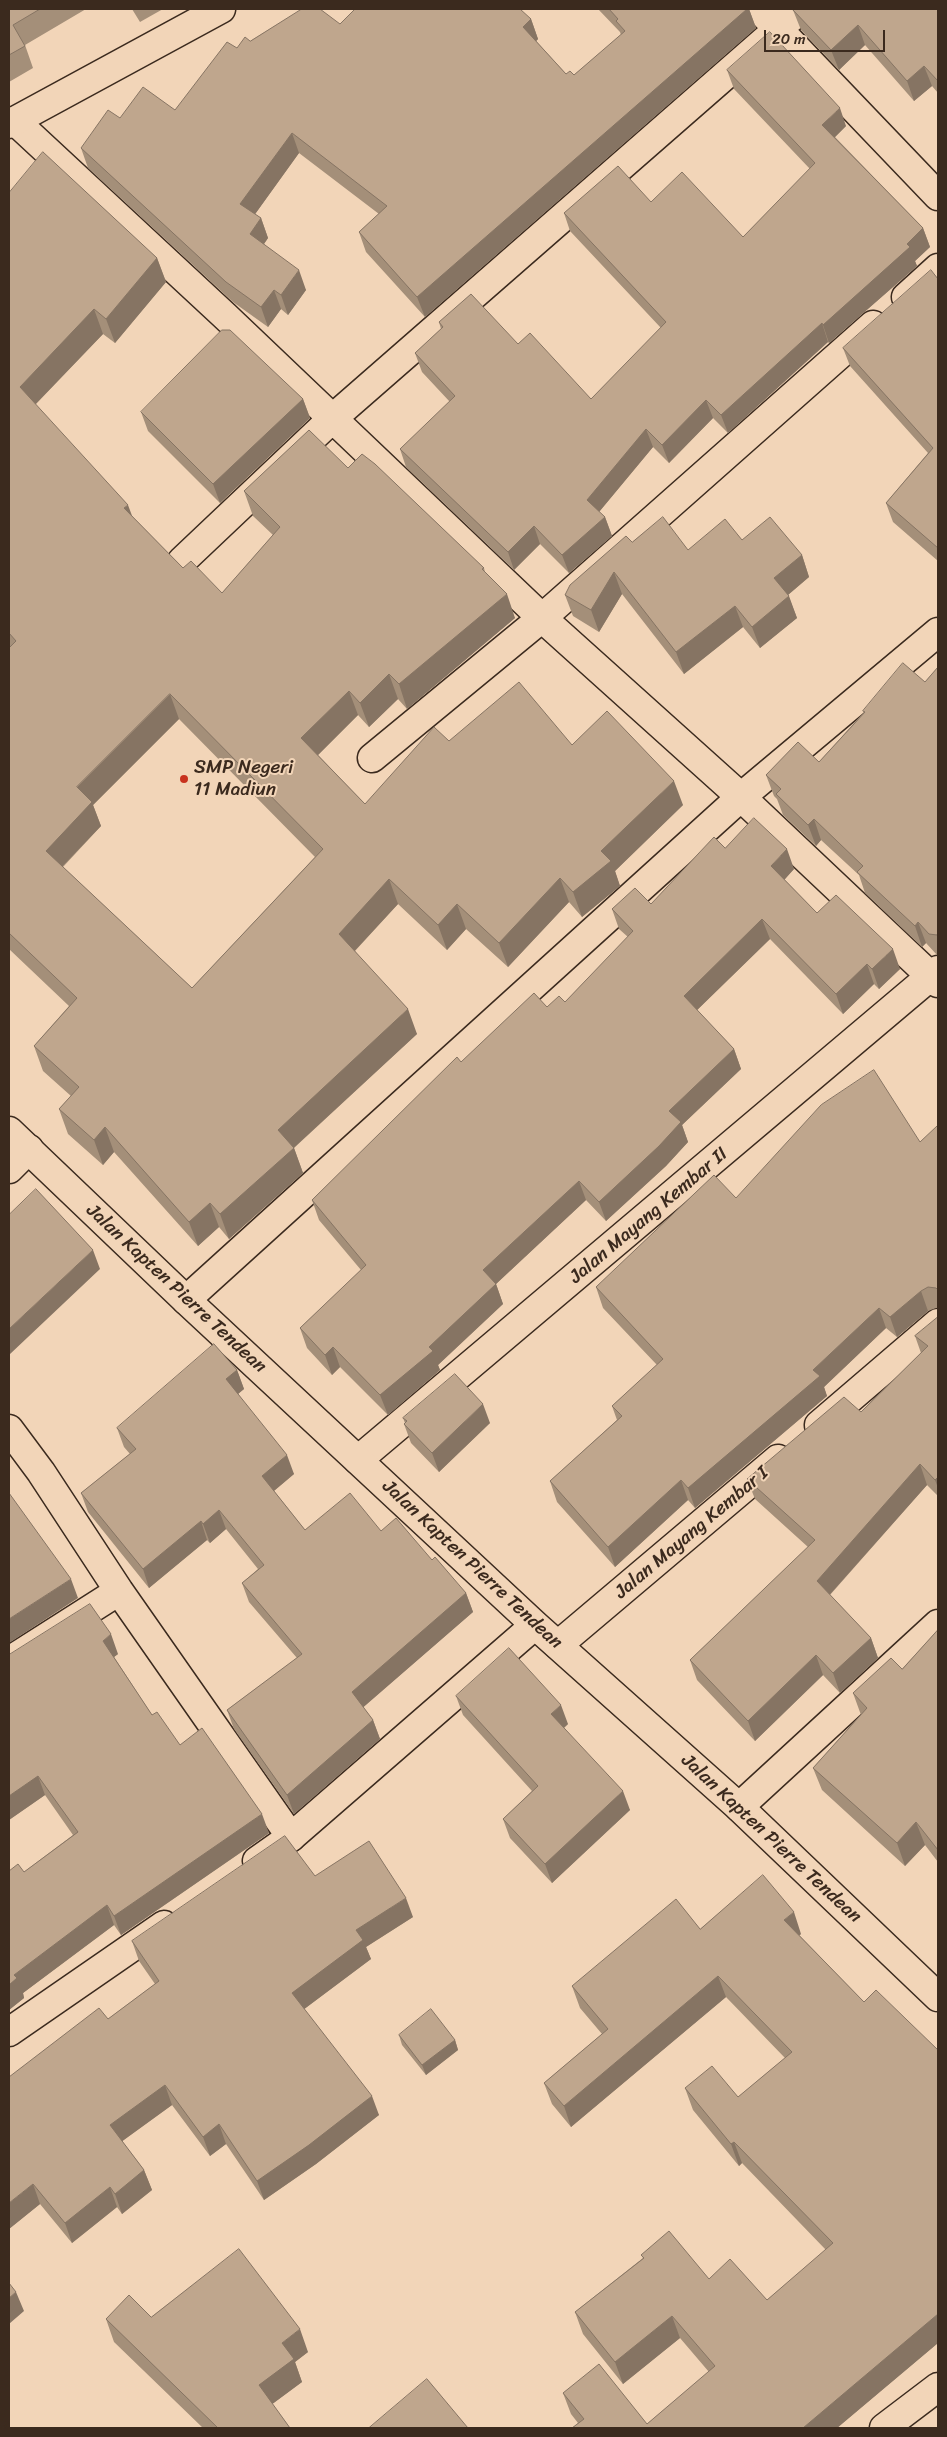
<!DOCTYPE html>
<style>
body{margin:0}
#map{position:relative;width:947px;height:2437px;overflow:hidden;background:#f2d5b8;font-family:Sriracha,sans-serif}
canvas{display:block}
.frame{position:absolute;inset:0;border:10px solid #3b2a1e;pointer-events:none}
.scale{position:absolute;left:764px;top:30px;width:121px;height:22px;box-sizing:border-box;border:2px solid #3b2a1e;border-top:0;padding-left:6px;font-size:15px;line-height:18px;white-space:nowrap;color:#3b2a1e;-webkit-text-stroke:4px #f2d5b8;paint-order:stroke}
</style>
<div id="map">
<canvas width="947" height="2437"></canvas>
<div class="frame"></div>
<div class="scale">20 m</div>
</div>
<script>
const c = document.querySelector('canvas').getContext('2d');
c.lineJoin = 'round';
function stroke(path, color, width, dash) { c.strokeStyle = color; c.lineWidth = width; c.lineCap = dash ? 'butt' : 'round'; c.setLineDash(dash || []); c.stroke(path); }
function paint(path, color) { c.fillStyle = color; c.fill(path, 'evenodd'); }
function label(font, color, halo, rows, align = 'center') {
  c.font = font + ' Sriracha,sans-serif'; c.lineWidth = 4; c.setLineDash([]); c.textBaseline = 'middle'; c.strokeStyle = halo; c.fillStyle = color; for (const [text, x, y, turn = 0] of rows) {
    c.save(); c.translate(x, y); c.rotate((+turn || 0) * Math.PI / 180); c.textAlign = isNaN(turn) ? turn : align; if (halo) c.strokeText(text, 0, 0); c.fillText(text, 0, 0); c.restore();
  }
}
const street = new Path2D(`
 M759,9L938,196
 M15,121L225,316L542,618L741,797L938,983
 M906,297L938,268
 M182,561L333,418L801,9
 M372,758L542,618L873,325
 M9,1169L29,1149
 M186,1300L741,797L938,632
 M819,1425L938,1323
 M9,1429L41,1472L119,1591L291,1837
 M358,1460L938,970
 M558,1645L778,1459
 M9,1661L119,1591
 M739,1807L938,1624
 M884,2428L938,2387`);
const secondary = new Path2D(`
 M9,124L221,9
 M9,1131L186,1300L535,1625L739,1807L938,1997
 M257,1861L291,1837L535,1625
 M9,2032L164,1925`);
stroke(street, '#3b2a1e', 31);
stroke(secondary, '#3b2a1e', 31);
stroke(street, '#f2d5b8', 28);
stroke(secondary, '#f2d5b8', 28);
paint(new Path2D(`
 M9,9H86L25,45L33,68L9,82Z
 M132,9H163L140,22Z
 M598,9H749L756,28L425,317L366,252L359,232L379,214L299,153L255,214L261,218L268,238L264,244L306,290L288,315L281,309L268,327L233,302L88,168L81,148L120,118L175,110L237,48L250,41L340,24L531,19L538,39L536,41L566,74L574,75L621,35L620,32Z
 M938,9V93L932,86L914,101L865,45L839,70L801,30L793,10Z
 M727,70L846,126L835,137L923,228L930,247L915,261L917,266L829,343L828,342L728,433L713,418L669,463L653,447L599,512L605,517L612,536L569,573L540,544L514,570L406,467L400,449L450,402L422,372L415,353L441,329L439,322L518,344L591,399L661,328L570,231L564,213L651,202L743,237L810,169L734,89Z
 M9,193L157,258L166,282L115,343L103,334L35,405L131,515L183,568L222,593L273,535L253,516L244,491L348,468L484,568L485,572L515,618L407,709L398,699L369,727L358,715L318,755L365,804L449,741L572,745L683,805L615,871L620,886L582,917L569,902L508,967L466,929L447,950L398,904L355,951L417,1034L294,1148L303,1173L229,1239L219,1227L198,1246L114,1152L103,1165L68,1134L59,1109L71,1096L43,1071L34,1046L69,1006L9,949ZM179,719L315,857L192,988L63,867L101,826L93,805Z
 M938,279V561L893,522L886,503L928,453L850,366L843,348Z
 M303,399L310,418L220,503L148,431L141,412Z
 M742,540L802,555L809,577L788,595L797,618L760,648L743,627L684,674L622,594L599,632L573,616L565,595L632,542L688,550Z
 M938,667V955H937L926,943L922,947L865,893L859,875L821,840L816,846L783,815L777,799L774,796L766,775L819,762L864,712L863,711L925,682Z
 M725,848L794,869L784,879L817,913L900,969L879,989L874,984L843,1014L770,939L697,1010L734,1049L741,1069L682,1125L688,1142L666,1166L606,1221L586,1200L496,1284L503,1304L438,1365L440,1370L388,1415L340,1367L332,1375L307,1348L300,1328L361,1270L319,1220L312,1200L461,1062L547,1007L565,1002L628,937L619,929L612,909L651,904Z
 M938,1128V1308H936L928,1311L897,1337L886,1328L824,1387L827,1396L695,1508L688,1500L615,1567L557,1502L550,1481L617,1420L612,1406L657,1365L603,1308L596,1287L736,1198L920,1142Z
 M938,1317V1496L927,1485L830,1595L871,1638L878,1658L840,1693L823,1675L755,1741L697,1680L690,1660L808,1547L755,1499L747,1479L861,1412L921,1353L915,1336Z
 M237,1370L244,1389L238,1394L294,1474L274,1491L305,1530L381,1531L432,1560L466,1593L473,1612L363,1707L373,1720L380,1739L294,1814L234,1729L227,1710L297,1658L249,1602L242,1583L258,1569L226,1529L210,1543L207,1540L149,1588L88,1512L81,1493L130,1454L124,1447L117,1428Z
 M403,1418L490,1423L439,1472L411,1443L404,1424L405,1423Z
 M938,1630V1862L925,1845L905,1866L822,1790L813,1768L861,1715L853,1693L902,1669Z
 M118,1654L114,1657L152,1715L180,1745L269,1833L121,1935L114,1925L23,1993L24,1998L9,2010V1871L24,1872L73,1835L45,1795L9,1820V1655Z
 M456,1696L568,1724L564,1728L630,1810L552,1883L510,1838L503,1819L532,1791L463,1715Z
 M315,1876L413,1917L366,1947L371,1959L304,2009L379,2115L316,2164L264,2200L226,2144L210,2156L172,2105L122,2141L144,2170L152,2190L122,2214L117,2207L72,2243L40,2204L9,2229L108,2019L155,1984L139,1961L132,1941Z
 M700,1929L801,1934L799,1935L864,2002L938,2050V2343L837,2428H572L578,2423L571,2414L563,2393L647,2424L709,2372L680,2338L623,2384L583,2334L575,2312L643,2258L641,2255L767,2300L826,2250L742,2163L739,2166L693,2110L685,2088L738,2097L785,2058L726,1997L571,2127L552,2104L544,2083L602,2034L580,2008L572,1986Z
 M399,2035L455,2040L458,2050L426,2075L402,2045Z
 M151,2317L308,2352L295,2362L302,2382L272,2404L290,2428H203L114,2342L106,2319Z`), '#a48f79');
paint(new Path2D(`
 M747,9H749L756,28L425,317L417,297Z
 M531,19L538,39L531,47L523,27Z
 M858,25L865,45L839,70L831,50Z
 M924,66L932,86L914,101L907,81Z
 M840,108L846,126L829,143L822,125Z
 M292,133L299,153L248,224L240,204Z
 M261,218L268,238L257,254L250,234Z
 M923,228L930,247L915,261L917,266L829,343L823,325Z
 M157,258L166,282L115,343L106,319Z
 M299,270L306,290L288,315L281,295Z
 M274,290L281,309L268,327L261,307Z
 M94,309L103,334L28,412L20,387Z
 M822,323L828,342L728,433L721,415Z
 M303,399L310,418L220,503L213,484Z
 M706,400L713,418L669,463L662,445Z
 M646,429L653,447L594,518L587,500Z
 M128,505L137,529L124,508Z
 M605,517L612,536L569,573L562,555Z
 M534,526L540,544L514,570L508,552Z
 M802,555L809,577L782,600L774,578Z
 M614,572L622,594L599,632L591,610Z
 M507,594L515,618L407,709L399,684Z
 M789,596L797,618L760,648L752,627Z
 M735,606L743,627L684,674L676,652Z
 M389,674L398,699L369,727L360,703Z
 M349,691L358,715L310,763L301,738Z
 M170,694L179,719L93,805L101,826L54,875L46,851L77,787Z
 M674,781L683,805L615,871L620,886L582,917L573,892L601,851Z
 M814,819L821,840L816,846L808,825Z
 M787,849L794,869L779,886L771,866Z
 M560,878L569,902L508,967L499,943Z
 M389,879L398,904L348,958L339,934Z
 M457,904L466,929L447,950L438,925Z
 M762,919L770,939L691,1016L684,996Z
 M918,922L926,943L922,947L915,926Z
 M893,949L900,969L879,989L872,969Z
 M867,964L874,984L843,1014L836,994Z
 M408,1009L417,1034L287,1154L278,1130Z
 M734,1049L741,1069L682,1125L688,1142L666,1166L606,1221L599,1202L669,1111Z
 M105,1127L114,1152L103,1165L94,1140Z
 M294,1148L303,1173L229,1239L220,1214Z
 M579,1181L586,1200L496,1284L503,1304L438,1365L440,1370L388,1415L380,1395L429,1347L483,1270Z
 M210,1203L219,1227L198,1246L189,1222Z
 M93,1250L100,1269L9,1355V1329Z
 M921,1291L928,1311L897,1337L890,1317Z
 M879,1308L886,1328L824,1387L827,1396L695,1508L688,1488Z
 M333,1347L340,1367L332,1375L325,1355Z
 M237,1370L244,1389L233,1398L226,1379Z
 M483,1404L490,1423L439,1472L432,1453Z
 M287,1455L294,1474L269,1495L262,1476Z
 M920,1464L927,1485L824,1601L817,1581Z
 M938,1477V1488L935,1480Z
 M681,1480L688,1500L615,1567L608,1547Z
 M219,1510L226,1529L210,1543L203,1524Z
 M201,1521L207,1540L149,1588L143,1569Z
 M71,1579L78,1598L9,1643V1619Z
 M466,1593L473,1612L359,1711L352,1692Z
 M111,1634L118,1654L110,1660L103,1641Z
 M871,1638L878,1658L840,1693L833,1673Z
 M816,1655L823,1675L755,1741L748,1721Z
 M561,1705L568,1724L558,1733L551,1714Z
 M373,1720L380,1739L294,1814L287,1795Z
 M38,1776L45,1795L9,1820V1796Z
 M623,1791L630,1810L552,1883L545,1864Z
 M262,1814L269,1833L121,1935L114,1916Z
 M916,1822L925,1845L905,1866L897,1843Z
 M406,1898L413,1917L366,1947L371,1959L299,2013L292,1993L356,1930Z
 M107,1905L114,1925L23,1993L24,1998L9,2010V1985L14,1975Z
 M794,1912L801,1934L792,1942L784,1920Z
 M718,1976L726,1997L571,2127L564,2106Z
 M455,2040L458,2050L426,2075L422,2065Z
 M165,2085L172,2105L117,2145L110,2125Z
 M372,2096L379,2115L316,2164L264,2200L257,2181Z
 M219,2124L226,2144L210,2156L203,2137Z
 M734,2142L742,2163L739,2166L731,2144Z
 M144,2170L152,2190L122,2214L115,2194Z
 M33,2184L40,2204L9,2229V2203Z
 M110,2187L117,2207L72,2243L65,2223Z
 M16,2292L24,2311L9,2324V2298Z
 M938,2314V2343L837,2428H803Z
 M672,2316L680,2338L623,2384L615,2362Z
 M300,2329L308,2352L295,2362L302,2382L267,2408L259,2385L282,2343Z`), '#867463');
const building = new Path2D(`
 M9,9H40L13,25L25,46L9,55Z
 M302,9H320L340,24L355,9H520L531,19L523,27L566,74L570,71L574,75L625,31L616,21L618,19L609,9H747L417,297L359,232L387,206L292,133L240,204L261,218L250,234L299,270L281,295L274,290L261,307L226,282L81,148L108,110L120,118L143,87L175,110L227,42L237,48L245,37L250,41Z
 M795,9H938V81L924,66L907,81L858,25L831,50L793,10Z
 M770,32L840,108L822,125L923,228L907,244L910,247L823,325L822,323L721,415L706,400L662,445L646,429L587,500L605,517L562,555L534,526L508,552L400,449L455,396L415,353L443,327L439,322L471,294L518,344L530,333L591,399L666,322L564,213L618,166L651,202L682,172L743,237L815,163L727,70Z
 M43,152L157,258L106,319L94,309L20,387L128,505L124,508L183,568L191,561L222,593L280,527L244,491L309,430L348,468L362,454L375,464L484,568L482,569L507,594L399,684L389,674L360,703L349,691L301,738L365,804L434,727L449,741L519,682L572,745L607,711L674,781L601,851L611,861L573,892L560,878L499,943L457,904L438,925L389,879L339,934L408,1009L278,1130L294,1148L220,1214L210,1203L189,1222L105,1127L94,1140L59,1109L79,1087L34,1046L77,998L9,933V648L16,641L9,633V193ZM170,694L323,849L192,988L46,851L92,802L77,787Z
 M931,270L938,279V548L886,503L933,448L843,348Z
 M222,330H230L303,399L213,484L141,412Z
 M663,517L688,550L725,519L742,540L770,517L802,555L774,578L789,596L752,627L735,606L676,652L614,572L591,610L565,595L570,585L626,536L632,542Z
 M903,663L925,682L938,667V933L937,935L929,934L918,922L915,926L857,872L863,866L814,819L808,825L776,794L781,789L766,775L798,742L819,762L865,712L863,711Z
 M754,818L787,849L771,866L817,913L836,895L893,949L872,969L867,964L836,994L762,919L684,996L734,1049L669,1111L681,1122L659,1146L599,1202L579,1181L483,1270L496,1284L429,1347L433,1351L380,1395L333,1347L325,1355L300,1328L366,1265L312,1200L457,1057L461,1062L534,993L547,1007L559,996L565,1002L633,931L612,909L635,888L651,904L714,837L725,848Z
 M874,1070L920,1142L937,1126L938,1128V1290L936,1288L928,1287L921,1291L890,1317L879,1308L813,1370L820,1376L688,1488L681,1480L608,1547L550,1481L622,1416L612,1406L663,1359L596,1287L714,1175L736,1198L821,1105Z
 M36,1189L93,1250L9,1329V1215Z
 M938,1317V1477L935,1480L920,1464L817,1581L871,1638L833,1673L816,1655L748,1721L690,1660L815,1540L747,1479L844,1397L861,1412L928,1346L915,1336Z
 M214,1344L237,1370L226,1379L287,1455L262,1476L305,1530L350,1493L381,1531L396,1518L432,1560L435,1557L466,1593L352,1692L373,1720L287,1795L227,1710L302,1654L242,1583L264,1565L219,1510L203,1524L201,1521L143,1569L81,1493L136,1449L117,1428Z
 M455,1374L483,1404L432,1453L404,1424L407,1421L403,1418Z
 M9,1493L71,1579L9,1619Z
 M90,1604L111,1634L103,1641L152,1715L157,1712L180,1745L202,1728L262,1814L114,1916L107,1905L14,1975L17,1978L9,1985V1871L18,1864L24,1872L78,1832L38,1776L9,1796V1655Z
 M938,1630V1850L916,1822L897,1843L813,1768L867,1708L853,1693L891,1658L902,1669Z
 M509,1648L561,1705L551,1714L623,1791L545,1864L503,1819L538,1786L456,1696Z
 M285,1836L315,1876L369,1841L406,1898L356,1930L363,1940L292,1993L372,2096L309,2145L257,2181L219,2124L203,2137L165,2085L110,2125L144,2170L115,2194L110,2187L65,2223L33,2184L9,2203V2077L99,2008L108,2019L159,1981L132,1941Z
 M763,1875L794,1912L784,1920L864,2002L876,1990L938,2050V2314L803,2428H572L584,2419L563,2393L599,2364L647,2424L715,2366L672,2316L615,2362L575,2312L644,2258L641,2255L669,2231L709,2279L730,2259L767,2300L833,2243L734,2142L731,2144L685,2088L712,2066L738,2097L792,2052L718,1976L564,2106L544,2083L608,2029L572,1986L676,1899L700,1929Z
 M431,2009L455,2040L422,2065L399,2035Z
 M239,2249L300,2329L282,2343L294,2359L259,2385L290,2428H218L106,2319L129,2295L151,2317Z
 M9,2283L16,2292L9,2298Z
 M427,2379L468,2428H369Z`);
paint(building, '#bfa68d');
stroke(building, '#867463', 1);
for (const [x, y, r, color] of [
 [184,779,5,"#c8321e"]
]) { const dot = new Path2D(); dot.arc(x, y, r, 0, 2 * Math.PI); c.fillStyle = color; c.fill(dot); stroke(dot, '#f2d5b8', 2); }
label('19px', '#3b2a1e', '#f2d5b8', [
 ["SMP Negeri",194,768],
 ["11 Madiun",194,790]
], 'left');
label('19px', '#3b2a1e', '#f2d5b8', [
 ["Jalan Mayang Kembar II",649,1216,-40],
 ["Jalan Kapten Pierre Tendean",176,1289,43],
 ["Jalan Mayang Kembar I",692,1533,-40],
 ["Jalan Kapten Pierre Tendean",472,1565,43],
 ["Jalan Kapten Pierre Tendean",771,1839,43]
]);
</script>
